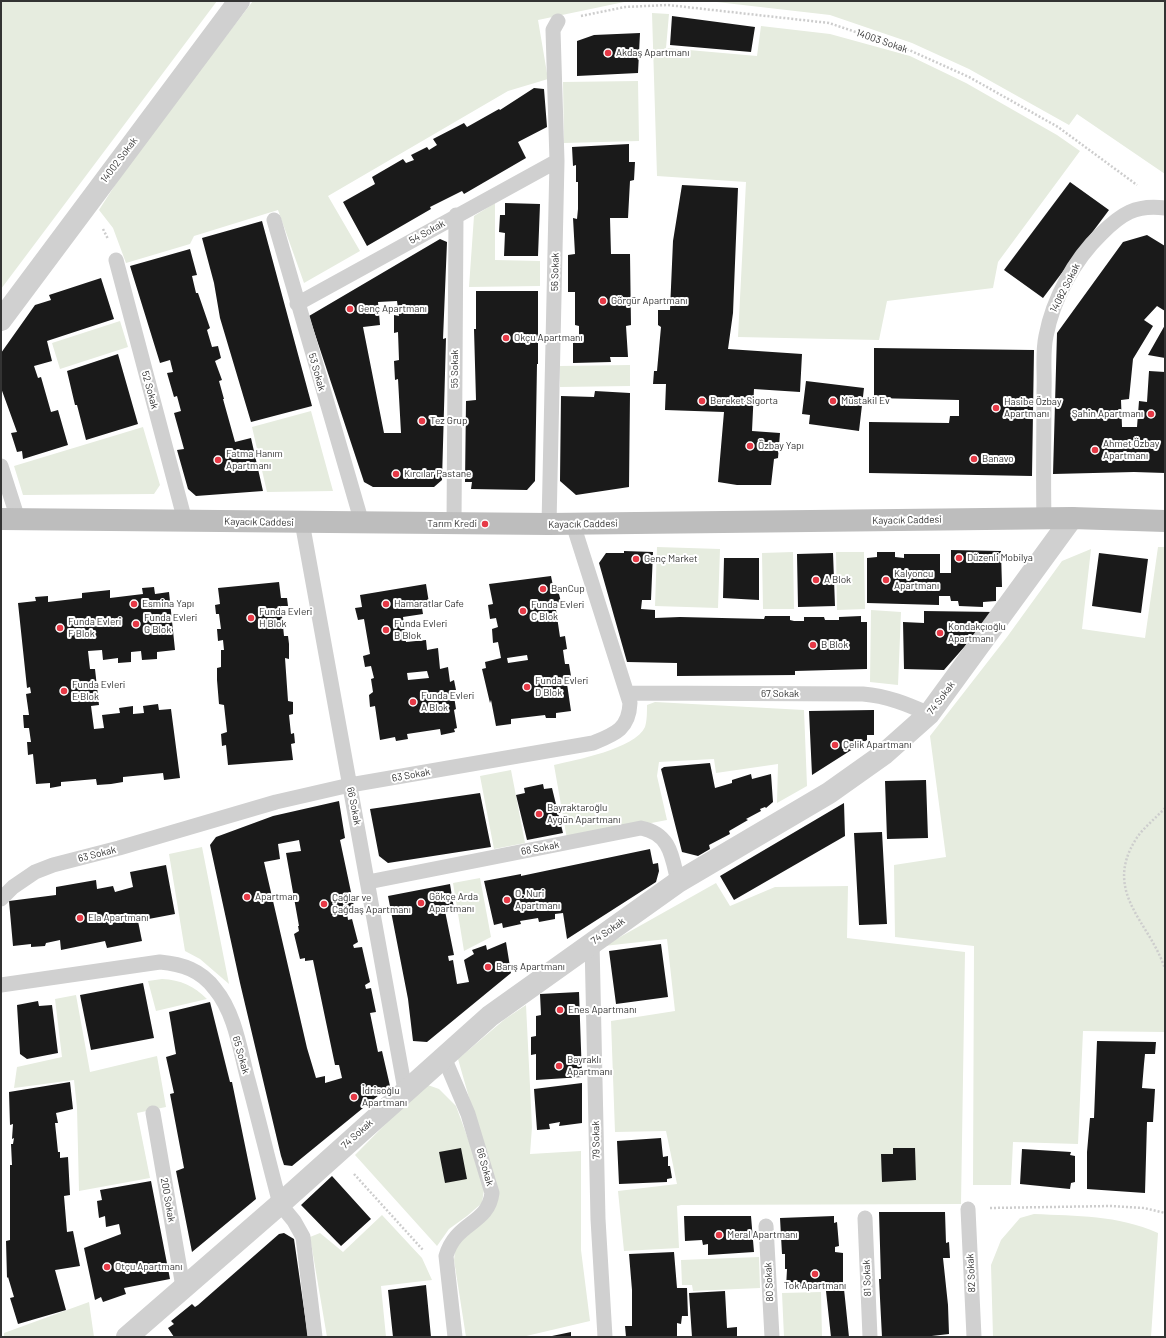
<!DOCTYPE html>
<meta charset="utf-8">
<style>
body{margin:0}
#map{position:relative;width:1166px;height:1338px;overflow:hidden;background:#fff;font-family:Barlow,sans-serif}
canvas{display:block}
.frame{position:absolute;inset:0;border:2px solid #333;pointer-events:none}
</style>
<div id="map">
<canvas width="1166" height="1338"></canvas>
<div class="frame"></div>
</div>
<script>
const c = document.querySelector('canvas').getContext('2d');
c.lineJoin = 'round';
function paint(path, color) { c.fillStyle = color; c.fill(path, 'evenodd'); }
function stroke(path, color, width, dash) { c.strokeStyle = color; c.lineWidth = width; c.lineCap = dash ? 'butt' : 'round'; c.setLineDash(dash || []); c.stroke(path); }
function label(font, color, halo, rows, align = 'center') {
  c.font = font + ' Barlow,sans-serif'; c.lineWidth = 4; c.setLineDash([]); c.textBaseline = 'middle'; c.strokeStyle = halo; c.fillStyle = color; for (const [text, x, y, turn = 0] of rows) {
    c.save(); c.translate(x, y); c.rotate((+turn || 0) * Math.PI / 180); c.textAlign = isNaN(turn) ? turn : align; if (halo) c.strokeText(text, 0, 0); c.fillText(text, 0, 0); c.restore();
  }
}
paint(new Path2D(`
 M1,1H217L1,289Z
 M253,1H629L538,20L548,79L508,91L328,196L360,251L304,283L278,210L194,236L190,244L126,263L113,228L99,210L133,157Z
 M708,1H1165V174L1077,114L1069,125L969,69L912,43L830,15Z
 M652,13L669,14L666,48L757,56L761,26L830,34L910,56L966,83L1057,135L1080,151L998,262L993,288L887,301L879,340L738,337L746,182L657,176Z
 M638,81L639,141L564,143L563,82Z
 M495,203V260L540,261V286L469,287L474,216Z
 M120,321L128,347L60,369L52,343Z
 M630,365V386L560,387V366Z
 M311,411L333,491L267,492L252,427Z
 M143,427L160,485L154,494L23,495L14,466Z
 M657,547L720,549L718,608L655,606Z
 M1158,547H1165V1032L1083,1031L1078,1144L1013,1142L1011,1185H973L974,946L895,937L894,865L946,857L930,736L1007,637L1062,561L1091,549L1082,629L1145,638Z
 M793,552L794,609H763L762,553Z
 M836,552H864L865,609L837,610Z
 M871,610L901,612L898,685L870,682Z
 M655,702L804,710L807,786L777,803L778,764L716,773L714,759L659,762L657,776L667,820L567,839L554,765C575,760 635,749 645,727C647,721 647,712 647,705Z
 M511,770L525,843L494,849L480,776Z
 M202,847L229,984L200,959L185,951L169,854Z
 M480,878L491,937L464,951L453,883Z
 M716,883L730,906L775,887L848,886L847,938L965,952L961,1204L681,1205L677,1206L679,1248L624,1251L618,1191L677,1184L666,1131L615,1132L611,1021L675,1011L667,939L604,946Z
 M162,979C181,980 194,986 207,999L156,1011L148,981Z
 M76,995L90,1072L157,1056L166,1107L137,1113L150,1178L79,1191L77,1108L74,1080L14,1088L17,1067L62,1057L55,999Z
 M526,1005L532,1127L530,1154L581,1151V1250L590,1321L522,1337H466L454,1260L456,1243L496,1192L458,1059L505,1019Z
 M425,1084L439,1089L456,1106L481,1174L484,1190L482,1203L467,1216L449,1229L437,1246L355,1155Z
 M1034,1214C1077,1216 1117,1215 1158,1233L1151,1337H993L991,1265L1001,1240L1020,1218Z
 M382,1215L422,1258L432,1280L381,1286L386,1337H327L310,1237L320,1233L343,1252Z
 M759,1257L760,1288L693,1291L692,1285H682L681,1260Z
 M821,1292L822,1337H784L782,1293Z
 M89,1302L94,1337H4V1333Z`), '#e6ecdf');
paint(new Path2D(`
 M672,16L755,27L751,52L670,45Z
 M640,33L638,73L577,76V41L594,35Z
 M534,88L544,89L547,127L518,142L526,158L464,194L462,191L430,207L431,209L367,246L343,202L375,184L372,177L403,159L406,163L414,160L411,155L427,147L429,150L437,145L433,139L464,123L467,127L499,109L500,110Z
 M629,144V162H635L634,180L630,181L628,218H610L611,254H630L631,325L626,326L628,357H610L611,362L573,363V341L579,342V326L575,325V292H568V255L575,254L573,218L577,219L578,209V182H576V165L573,166L572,147Z
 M1070,182L1109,210L1043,298L1004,270Z
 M682,185L738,188L733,313L728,349L802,354L800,392L754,389L752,431L780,433L778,458L774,459L771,485H737L718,482L724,412L665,410L666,384H653L654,371H657L661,327L658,325V310H670L673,241Z
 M505,203L540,204L538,256H504L505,233L499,232L500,215H505Z
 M262,221L312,406L251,422L220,318L214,283L202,238Z
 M1147,235L1165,246V311L1157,306L1144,320L1153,326L1133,359L1129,399L1121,400L1122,427H1137L1139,401L1147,402L1149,371L1165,372V473L1134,472L1053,474L1057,333L1123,242Z
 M440,239L447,242L443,339L446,338L442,480L434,487H373L364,482L309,316ZM397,301L399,316L394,315V333L398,332L399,360L394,361L395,380L398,379L401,433H384L363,327L380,325L378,302Z
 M190,249L197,275L192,276L196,293H198L210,328L207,330L212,347L218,346L221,358L215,361L222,380L219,381L224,399H223L235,442L251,438L263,491L196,496L188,489L177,450L184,449L174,413L181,411L177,396L174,397L167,373L173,372L170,360L160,363L130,266Z
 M101,278L114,319L47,341L52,361L34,366L38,378L41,377L51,412L58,410L68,445L23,459L22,451L17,452L11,433L17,432L1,388V353L35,305L51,300L49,295Z
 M476,291H538V364H537L535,481L527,490L471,489L472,482H465L466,401L476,400L474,329H476Z
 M1165,325V358L1148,355Z
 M874,348L1034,350L1032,476L869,473V422L949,423L950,416H959V400L874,398Z
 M118,354L138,424L86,440L77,405H75L67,371Z
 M806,381L864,388L859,431L809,424L810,415L802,414Z
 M595,391L630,393L629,487L576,495L560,481L561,396L594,397Z
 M951,550L1001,551L1002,587H996V601L983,602V607L959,606L958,601H951L950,596H939V605L867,603V558L877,557V552H895V557L904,558V554H940V573H951Z
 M624,551L653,552L651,600H642L641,609L655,610V618L680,617L764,619L765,616H790V620L794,621H804V617H824L825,620H839V617L861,616V622H867V669L795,671V675L677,676V663L627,662L599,563L606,553H624Z
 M833,553L835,606L798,607L797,554Z
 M1099,553L1148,559L1141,613L1092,606Z
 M724,558H759V600L723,598Z
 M551,576L554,591L558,590L561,602L555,603L560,637L565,636L567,649L563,650L565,664H569L571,676L566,677L571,711L556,713V718H546L545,715L511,719V724L496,726L491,700L490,703L482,669L486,668L485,662L501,658L498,642L493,643L492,629L498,627L496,618L490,619L488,605L493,604L489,584ZM527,655L528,660L508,663L507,658Z
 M279,582L281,598H287L288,606H281L284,636H288L289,644V659L285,658L288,701L293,702V714L289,715L291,734L294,733L295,743L291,744L293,760L228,765L226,745L222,746L221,734L227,732L224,705L219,704L217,680V668L221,667V650H224L223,640L218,641L217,629H221L219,614H216L215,605L220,604L218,588Z
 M426,584L429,603L421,602L423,614L403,617L406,642L426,640L427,650L438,648L440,669L448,667L450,682L454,680L456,690H453L456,709L454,710L457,728L454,729L455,732L441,735L440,729L407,734L408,739L396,741L395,737L380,740L375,706L370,707L369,695L373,692L371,679L374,678L371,666L365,667L363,656L370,654L364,619L358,620L355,608L362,607L360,595ZM427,671L429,678L408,680L407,673Z
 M154,587L155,594L169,592L175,650L157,652V659L142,660L141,651L131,652V662L118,663V658L103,660L102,650L88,651L90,669H95L99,705L91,706L94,729L104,728L102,715L120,713L119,708L133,706V714L144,713L143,706L158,704L159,710L171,709L180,778L164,780L163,773L123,777V782L111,784L97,785L96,779L61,782V786L50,788V783L36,784L33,754L28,755L27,742H31L29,728H24L23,715H29L26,694L31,693L30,687L27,688L18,603L36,601L35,597L48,596V602L82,598V593L110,590V598L143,594L142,588Z
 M924,611L995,612L944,670L904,669L903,622L924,623Z
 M874,710V735H867V740L812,775L809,711Z
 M710,763L715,788L732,783V780L751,774L752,779L771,774L773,802L766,808L765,807L760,809L761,811L746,819L748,820L729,831L730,834L709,845L710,849L698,856L682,852L661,769L664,767Z
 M926,780L928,838L887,839L885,781Z
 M543,784L544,789L552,788L563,833L527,840L516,795L525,793L524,788Z
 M480,793L491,847L388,863L379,856L370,809Z
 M339,801L345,838L340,840L355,911L347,913L348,920L352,919L358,942L353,945L354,948L362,947L370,982L365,985L366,989L371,988L376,1012L370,1013L378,1052L382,1051L390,1086L292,1166L284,1165L281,1156L240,983L210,845L216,837L273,816ZM299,840L301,851L286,853L299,926H298L299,931L294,934L300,959L305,958V961L313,960L335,1065H339L342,1078L325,1083V1076L316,1078L307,1048L264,862L280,859L278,844Z
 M844,803L845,836L734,900L720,876Z
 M882,832L887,924L859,925L854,833Z
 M650,849L653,864L658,863L659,871L656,882L567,939L563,913L555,914V919L539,922L538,918L520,921L521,924L503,928L502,923L494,925L484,881L521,874V876Z
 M166,865L175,914L138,921L142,941L107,948L105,941L61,950L60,940L46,943L45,946L31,947V944L13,946L9,901L56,895V887L96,880L97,889L113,886L115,892L133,887L130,872Z
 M450,884L454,909L445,911L454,955L448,956L449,961L453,960L457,984L469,982L464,960L474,954L472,950L486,945L487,950L506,942L511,973L427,1042L413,1041L408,999L388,896Z
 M661,944L668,997L616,1004L609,951Z
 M143,983L154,1038L91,1050L80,995Z
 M579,992L582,1077L536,1080V1054L531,1055V1037L536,1036V1016L541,1015L540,994Z
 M38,1001L39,1006L52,1005L58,1053L27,1059L20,1054L17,1005Z
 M210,1002L230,1082H232L256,1199L192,1252L176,1171L184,1168L170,1094L174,1093L166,1057L176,1054L169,1012Z
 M1097,1041L1156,1042L1155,1054H1145L1144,1064L1142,1088L1155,1089L1153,1122H1147L1145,1193L1087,1189V1152L1090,1118H1094Z
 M70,1082L73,1109L56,1113L58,1123H55L58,1152H60V1158L68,1157L70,1195L64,1196L67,1232L73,1231L80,1266L55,1270L66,1310L18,1324L10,1298L14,1297L8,1277L7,1278L6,1241L10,1240V1165H12L11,1144H13L14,1138L12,1139L13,1124L10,1125L9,1092Z
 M582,1083V1123L559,1126L560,1122L549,1124L550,1129L537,1130L534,1089Z
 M661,1138L663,1157L668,1156V1166H670L672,1178L667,1179V1182L619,1184L617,1141Z
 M461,1148L467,1179L445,1183L439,1152Z
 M893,1148H915L916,1180L882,1182L881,1154H893Z
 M1022,1149L1071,1152L1070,1155L1075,1156V1182L1071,1183L1070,1189L1020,1184Z
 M332,1176L371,1219L341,1246L301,1205Z
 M151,1181L170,1279L124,1288L126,1294L103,1302L101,1297L95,1300L84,1248L121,1234L119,1224L106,1227L105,1216L99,1218L97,1201L102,1200L100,1190Z
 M879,1212H945L946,1243L949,1242L950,1258H943L948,1305L949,1334L923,1337H882L879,1279H881Z
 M684,1216H751L754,1252L708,1255V1244L703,1245L702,1240L685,1241Z
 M834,1216V1223L837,1222L839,1246L835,1247V1252L843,1253V1284L786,1288L787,1269H785V1254H782L780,1218Z
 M284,1233L294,1239L308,1337H174L168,1328L174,1324L171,1321L192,1304L195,1307L198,1305L279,1234Z
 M674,1252L677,1288H687L688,1316H682L681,1324L677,1323V1337H626L625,1326H632V1290L629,1254Z
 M426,1285L431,1337H393L388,1290Z
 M844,1289L849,1337H831L826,1291Z
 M725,1291L727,1328L737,1327V1337H692L689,1293Z
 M571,1332V1337H552V1336Z`), '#1a1a1a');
stroke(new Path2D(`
 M581,16L625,7L668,5L829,23L909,50L969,77L1058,127L1137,185
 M103,229L108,239
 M1165,808C1156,818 1143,828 1136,839C1102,893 1150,922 1165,969
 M354,1174L423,1250
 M990,1208L1111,1206L1144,1208L1165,1213`), '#cdcdcd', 2.5, [2, 2]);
stroke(new Path2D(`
 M274,220L362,523
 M116,260L185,521
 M297,304L557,161
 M1,466L18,519
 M1044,518C1043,476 1044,433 1044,391C1045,374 1042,354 1046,336C1053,299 1074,260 1101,234C1121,214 1136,204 1165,208
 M302,522L405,1090
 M454,524L456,215
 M549,524L557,161L553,30L558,21
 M628,693L863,694C887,696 907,704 929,714
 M368,882L641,828C671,834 672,857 678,882
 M1,899L13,887L35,872L53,865L119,848L276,802L350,785L593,743C615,734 629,729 630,703L573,524
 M592,942L598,1219L605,1337
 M1,985L160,962C182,964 201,970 215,989C235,1013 240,1050 248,1080C259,1121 269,1163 280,1204L294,1221L303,1237L315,1337
 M443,1055L468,1114L492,1193C488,1225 456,1221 446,1256L455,1337
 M153,1113L183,1287
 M968,1209L974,1337
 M865,1218L870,1337
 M766,1226L772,1337`), '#d0d0d0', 15);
stroke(new Path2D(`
 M1,320L239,1
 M127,1337L280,1204L490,1016L678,882L829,793L884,754L929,714L1072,518`), '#d0d0d0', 22);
stroke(new Path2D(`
 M1,519L549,524L1072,518L1165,521`), '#bdbdbd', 22);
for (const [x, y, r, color] of [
 [608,53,4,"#e63946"],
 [603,301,4,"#e63946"],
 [350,309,4,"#e63946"],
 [506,338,4,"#e63946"],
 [702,401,4,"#e63946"],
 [833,401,4,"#e63946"],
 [996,408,4,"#e63946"],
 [1151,414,4,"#e63946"],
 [422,421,4,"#e63946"],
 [750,446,4,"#e63946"],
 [1095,450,4,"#e63946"],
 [974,459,4,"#e63946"],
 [218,460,4,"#e63946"],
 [396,474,4,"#e63946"],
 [485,524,4,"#e63946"],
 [959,558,4,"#e63946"],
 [636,559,4,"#e63946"],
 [816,580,4,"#e63946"],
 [886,580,4,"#e63946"],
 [543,589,4,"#e63946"],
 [134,604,4,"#e63946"],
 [386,604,4,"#e63946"],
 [523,611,4,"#e63946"],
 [251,618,4,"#e63946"],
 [136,624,4,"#e63946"],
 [60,628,4,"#e63946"],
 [386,630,4,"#e63946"],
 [940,633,4,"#e63946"],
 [813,645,4,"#e63946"],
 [527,687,4,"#e63946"],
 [64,691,4,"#e63946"],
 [413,702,4,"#e63946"],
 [835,745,4,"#e63946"],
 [539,814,4,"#e63946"],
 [247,897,4,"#e63946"],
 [507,900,4,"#e63946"],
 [421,903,4,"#e63946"],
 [324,904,4,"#e63946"],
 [80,918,4,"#e63946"],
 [488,967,4,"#e63946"],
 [560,1010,4,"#e63946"],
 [559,1066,4,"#e63946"],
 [354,1097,4,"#e63946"],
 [719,1235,4,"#e63946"],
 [107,1267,4,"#e63946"],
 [815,1274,4,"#e63946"]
]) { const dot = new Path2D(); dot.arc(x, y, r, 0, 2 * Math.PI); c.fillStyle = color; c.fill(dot); stroke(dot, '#fff', 1.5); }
label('10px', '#333', '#fff', [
 ["14003 Sokak",882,41,19],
 ["14002 Sokak",119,160,-53],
 ["54 Sokak",427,232,-29],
 ["56 Sokak",555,272,-89],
 ["14082 Sokak",1065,288,-63],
 ["55 Sokak",455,369,-90],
 ["53 Sokak",317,372,74],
 ["52 Sokak",150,390,75],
 ["Kayacık Caddesi",907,520,-1],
 ["Kayacık Caddesi",259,522,1],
 ["Kayacık Caddesi",583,524,-1],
 ["67 Sokak",780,694],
 ["74 Sokak",941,698,-53],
 ["63 Sokak",411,775,-10],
 ["66 Sokak",354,806,79],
 ["68 Sokak",540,848,-11],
 ["63 Sokak",97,854,-14],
 ["74 Sokak",608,931,-35],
 ["65 Sokak",241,1055,74],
 ["74 Sokak",357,1134,-42],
 ["79 Sokak",596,1140,-91],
 ["66 Sokak",485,1167,74],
 ["200 Sokak",168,1200,80],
 ["82 Sokak",971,1273,-93],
 ["81 Sokak",867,1278,-92],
 ["80 Sokak",769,1282,-93]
]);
label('10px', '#333', '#fff', [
 ["Akdaş Apartmanı",616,53],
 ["Görgür Apartmanı",611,301],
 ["Genç Apartmanı",358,309],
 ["Okçu Apartmanı",514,338],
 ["Bereket Sigorta",710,401],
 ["Müstakil Ev",841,401],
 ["Hasibe Özbay",1004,402],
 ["Apartmanı",1004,414],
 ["Şahin Apartmanı",1143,414,"right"],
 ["Tez Grup",430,421],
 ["Ahmet Özbay",1103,444],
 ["Apartmanı",1103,456],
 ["Özbay Yapı",758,446],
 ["Fatma Hanım",226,454],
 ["Apartmanı",226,466],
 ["Banavo",982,459],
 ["Kırcılar Pastane",404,474],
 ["Tarım Kredi",477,524,"right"],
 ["Düzenli Mobilya",967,558],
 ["Genç Market",644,559],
 ["Kalyoncu",894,574],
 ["Apartmanı",894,586],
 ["A Blok",824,580],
 ["BanCup",551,589],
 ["Esmina Yapı",142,604],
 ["Hamaratlar Cafe",394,604],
 ["Funda Evleri",531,605],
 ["C Blok",531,617],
 ["Funda Evleri",259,612],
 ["H Blok",259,624],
 ["Funda Evleri",144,618],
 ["G Blok",144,630],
 ["Funda Evleri",68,622],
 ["F Blok",68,634],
 ["Funda Evleri",394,624],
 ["B Blok",394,636],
 ["Kondakçıoğlu",948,627],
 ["Apartmanı",948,639],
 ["B Blok",821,645],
 ["Funda Evleri",535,681],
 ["D Blok",535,693],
 ["Funda Evleri",72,685],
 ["E Blok",72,697],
 ["Funda Evleri",421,696],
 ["A Blok",421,708],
 ["Çelik Apartmanı",843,745],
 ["Bayraktaroğlu",547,808],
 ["Aygün Apartmanı",547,820],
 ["O. Nuri",515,894],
 ["Apartmanı",515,906],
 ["Apartman",255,897],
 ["Gökçe Arda",429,897],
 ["Apartmanı",429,909],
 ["Çağlar ve",332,898],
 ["Çağdaş Apartmanı",332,910],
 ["Ela Apartmanı",88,918],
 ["Barış Apartmanı",496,967],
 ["Enes Apartmanı",568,1010],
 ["Bayraklı",567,1060],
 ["Apartmanı",567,1072],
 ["İdrisoğlu",362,1091],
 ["Apartmanı",362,1103],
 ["Meral Apartmanı",727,1235],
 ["Otçu Apartmanı",115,1267],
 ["Tok Apartmanı",815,1286,"center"]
], 'left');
</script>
